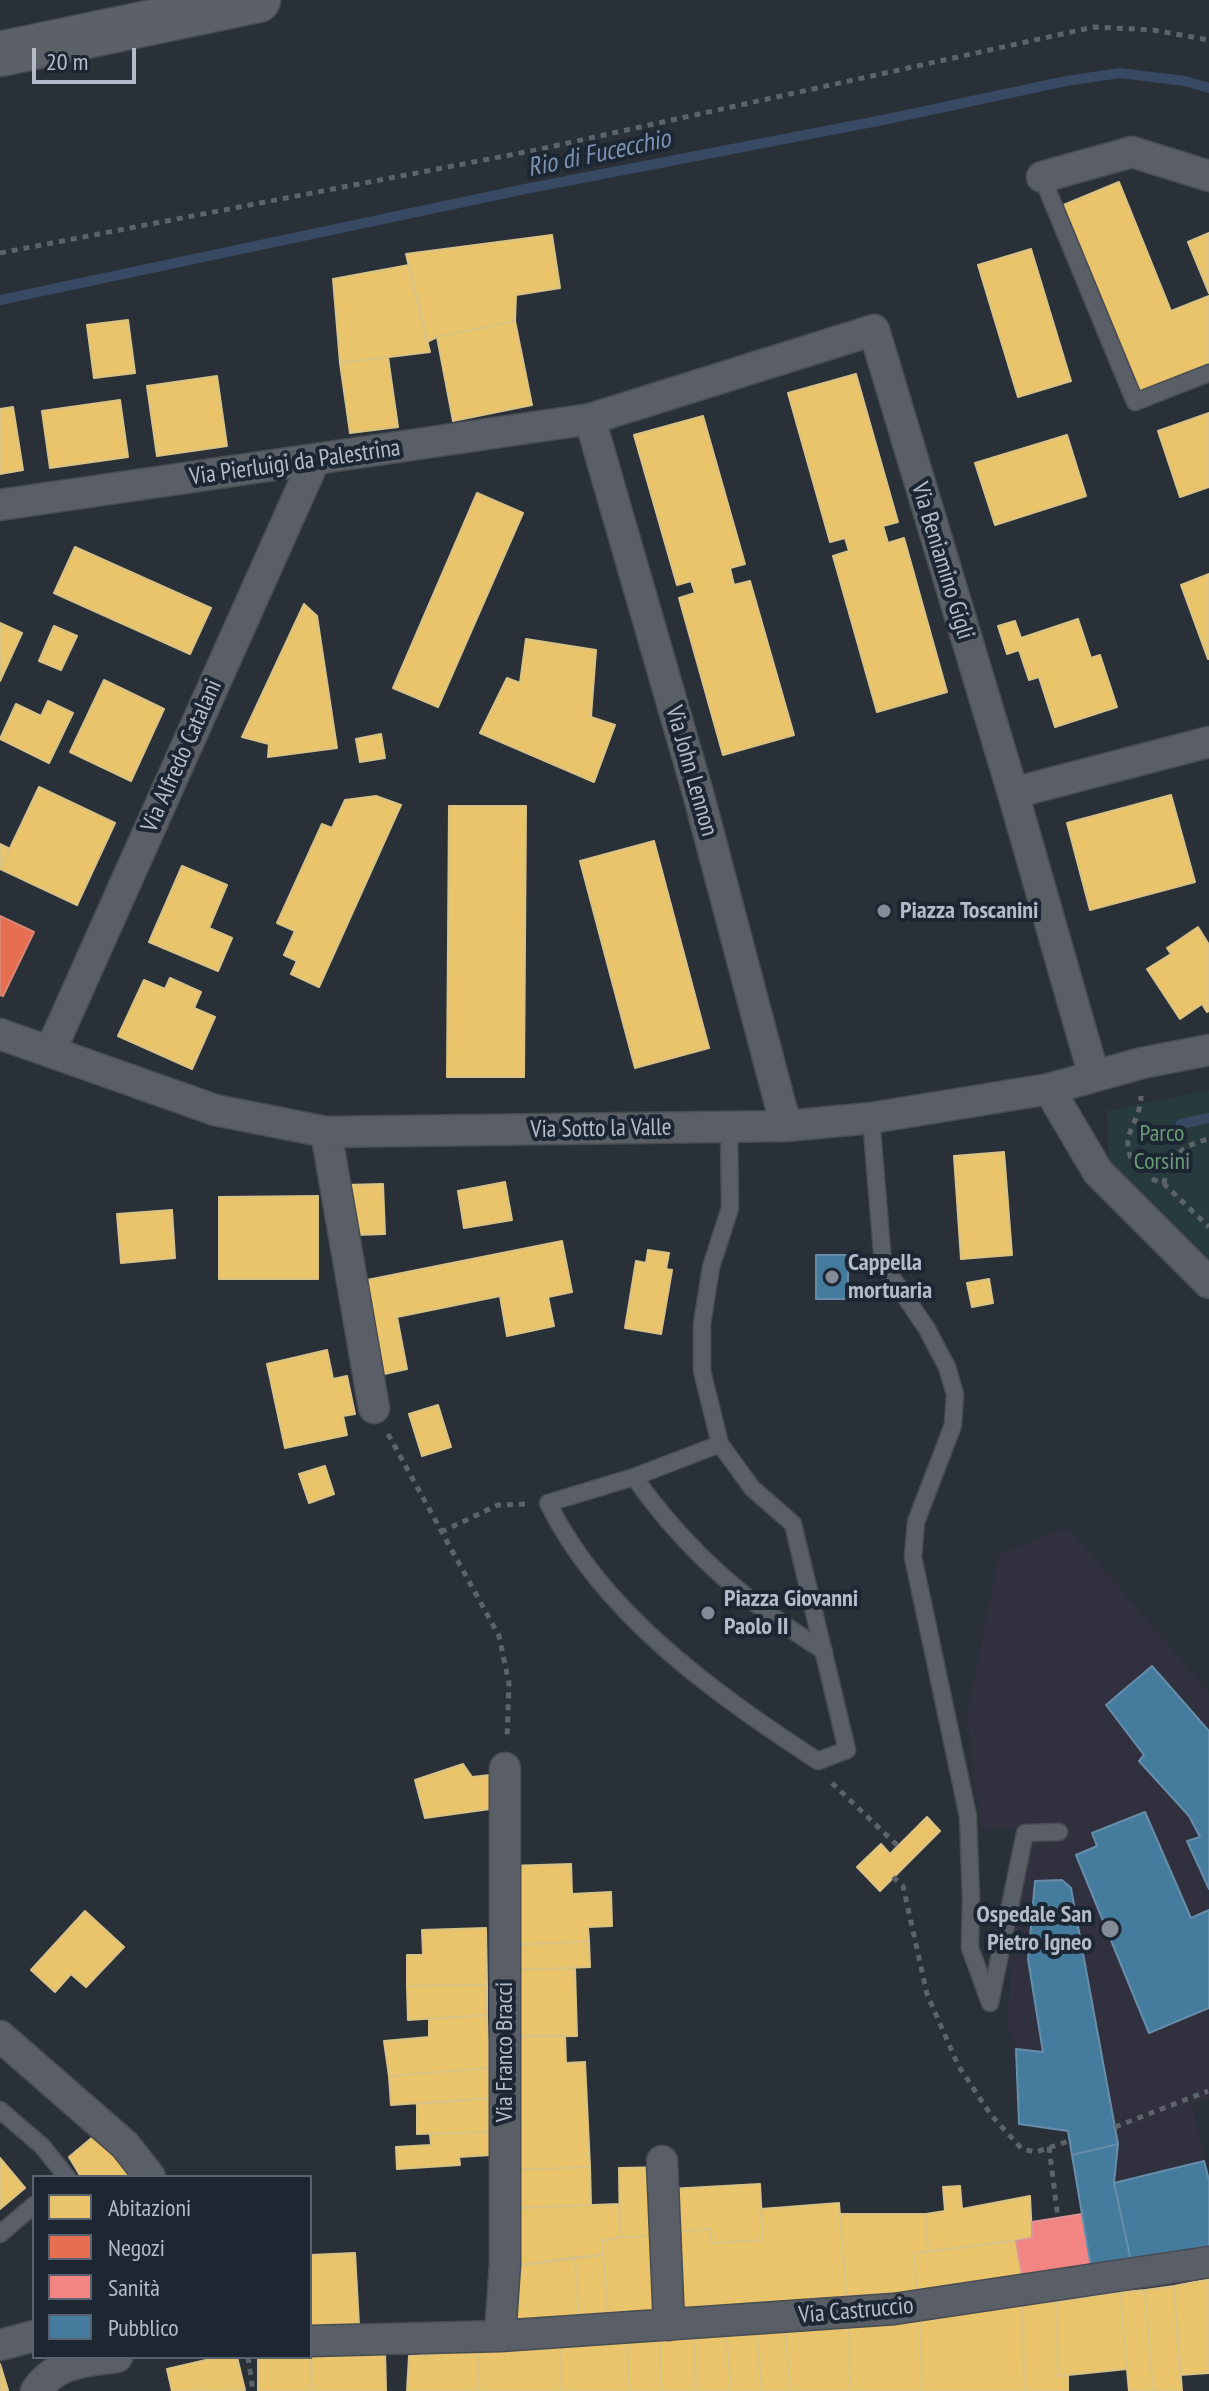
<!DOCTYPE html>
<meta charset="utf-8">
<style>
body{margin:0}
#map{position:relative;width:1209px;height:2391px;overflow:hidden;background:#2a3038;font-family:"PT Sans Narrow",sans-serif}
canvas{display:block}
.legend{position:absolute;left:32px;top:2175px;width:280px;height:184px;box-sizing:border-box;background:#1d2633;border:2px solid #59626f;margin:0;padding:10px 14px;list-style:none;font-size:24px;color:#b4bcc9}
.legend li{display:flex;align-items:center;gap:16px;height:40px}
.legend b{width:40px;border:2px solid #59626f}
.scale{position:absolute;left:32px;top:48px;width:104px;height:36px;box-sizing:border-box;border:4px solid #b4bcc9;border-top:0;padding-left:10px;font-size:24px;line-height:28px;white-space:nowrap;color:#b4bcc9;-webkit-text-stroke:6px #1d2633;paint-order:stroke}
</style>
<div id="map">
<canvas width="1209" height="2391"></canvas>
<ul class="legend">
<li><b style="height:22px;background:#e9c46a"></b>Abitazioni</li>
<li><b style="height:22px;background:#e76f51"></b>Negozi</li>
<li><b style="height:22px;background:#f28482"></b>Sanità</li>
<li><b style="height:22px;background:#457b9d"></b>Pubblico</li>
</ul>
<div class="scale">20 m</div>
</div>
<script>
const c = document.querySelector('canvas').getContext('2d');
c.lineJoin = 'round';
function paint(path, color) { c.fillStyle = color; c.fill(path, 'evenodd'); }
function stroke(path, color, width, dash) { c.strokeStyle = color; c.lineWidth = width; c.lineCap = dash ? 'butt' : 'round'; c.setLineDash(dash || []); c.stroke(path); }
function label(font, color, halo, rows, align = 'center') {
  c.font = font + ' "PT Sans Narrow",sans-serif'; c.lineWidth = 8; c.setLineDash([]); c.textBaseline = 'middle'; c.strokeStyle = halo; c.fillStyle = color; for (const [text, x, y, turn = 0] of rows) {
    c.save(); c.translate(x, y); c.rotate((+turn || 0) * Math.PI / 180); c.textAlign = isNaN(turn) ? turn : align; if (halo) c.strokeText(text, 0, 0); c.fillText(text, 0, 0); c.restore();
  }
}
paint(new Path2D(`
 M1068,1528L1209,1693V2099L1192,2104L1209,2180V2247L1091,2267L1068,2132L1019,2124L1016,2049L1008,2028L1015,1828L981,1830L967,1715L999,1554Z`), '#31303e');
paint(new Path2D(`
 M1209,1090V1263L1109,1162L1107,1111Z`), '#273a3e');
const homes = new Path2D(`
 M1119,182L1171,311L1209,296V367L1138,395L1061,206Z
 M1209,233V293L1188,242Z
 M552,235L560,288L516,295L515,321L437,337L427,342L406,254Z
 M1031,249L1071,381L1018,397L978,265Z
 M409,265L430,352L340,363L333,279Z
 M128,320L135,373L94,378L87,325Z
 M515,321L532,405L453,421L437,337Z
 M388,357L398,427L350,433L340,363Z
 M856,374L898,522L883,526L888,543L904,538L947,692L877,712L833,556L849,551L845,538L830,542L788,393Z
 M217,376L227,446L157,456L147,386Z
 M120,400L128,457L50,468L42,411Z
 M13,407L23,470L0,474V409Z
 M1209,413V487L1180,497L1158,431Z
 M703,416L745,564L730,568L734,585L750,581L794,735L723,755L679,598L695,593L691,581L677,585L634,435Z
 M1067,435L1086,496L995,525L975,463Z
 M477,493L523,513L438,707L393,688Z
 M75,547L211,608L190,654L54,593Z
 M1209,574V659H1208L1181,585Z
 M304,604L317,616L337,748L268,757L269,744L242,737Z
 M1078,619L1091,658L1100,655L1117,707L1055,727L1039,677L1029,680L1019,650L1007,654L998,626L1015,621L1021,638Z
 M0,623L22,633L0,681Z
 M54,626L77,636L61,670L39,661Z
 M526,639L596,650L591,717L615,725L594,782L480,733L507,678L520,683Z
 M104,680L164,709L131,781L70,752Z
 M48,701L73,713L49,763L0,739L16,704L41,716Z
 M381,734L385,758L360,762L356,739Z
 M39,787L115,823L77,905L0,869Z
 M1171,795L1195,882L1090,910L1067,823Z
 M376,796L401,805L319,987L291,974L297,961L284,955L295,931L277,923L322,824L332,828L345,800Z
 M449,806H526L524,1077H447Z
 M654,841L709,1048L635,1068L580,861Z
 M0,844L10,849L0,869Z
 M182,866L227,885L209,928L232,938L218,971L149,942Z
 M1198,927L1209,945V1011L1207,1012L1202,1004L1180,1019L1147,969L1171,954L1167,948Z
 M170,978L201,992L194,1008L215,1017L192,1069L118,1036L144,980L165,989Z
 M1004,1152L1012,1255L961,1259L954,1156Z
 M505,1182L512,1220L464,1228L458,1191Z
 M383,1184L385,1234L356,1235L344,1185Z
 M318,1196V1279H219V1197Z
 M172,1210L175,1258L121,1263L117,1214Z
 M562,1241L572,1292L548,1297L554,1326L507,1336L500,1296L397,1317L407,1369L380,1375L362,1281Z
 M648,1250L669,1253L666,1269L672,1270L661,1334L625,1328L636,1261L646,1263Z
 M989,1279L993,1303L972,1307L967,1283Z
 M327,1350L333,1379L347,1376L355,1414L343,1416L347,1435L285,1448L267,1364Z
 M438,1405L451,1447L422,1456L409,1414Z
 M325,1466L334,1494L309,1503L299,1474Z
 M463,1764L472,1777L490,1775V1809L425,1818L415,1780Z
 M927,1817L940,1831L880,1891L857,1867L881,1844L890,1854Z
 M571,1864L572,1894L611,1892L612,1926L588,1927L589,1941L511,1945L508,1866Z
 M85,1911L124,1947L86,1987L71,1974L55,1992L31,1970Z
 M486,1928L487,1985L407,1986V1955H423L422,1930Z
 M589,1941L590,1967L511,1970V1945Z
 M575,1968L577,2036L512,2037L511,1970Z
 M487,1985V2015L408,2020L407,1986Z
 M487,2015L489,2068L389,2076L384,2041L429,2037V2019Z
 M565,2035L566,2063L585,2062L590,2167L515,2170L512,2037Z
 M489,2068L491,2098L391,2105L389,2076Z
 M491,2098L492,2132L417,2134V2104Z
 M492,2132L491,2155L459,2157L460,2165L397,2169L396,2147L431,2145L430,2134Z
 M94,2136L135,2177H81L69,2157Z
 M0,2158L25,2188L0,2209Z
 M590,2167L591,2205L516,2208L515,2170Z
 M668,2167L669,2236L620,2237L619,2168Z
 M760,2184L763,2240L711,2243L710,2229L669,2232V2189Z
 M960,2186L962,2209L1030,2196L1032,2238L928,2252L926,2214L945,2211L943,2187Z
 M839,2203L847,2300L675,2313L669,2232L710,2229L711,2243L763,2240L761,2209Z
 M619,2204L620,2237L602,2241L603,2255L514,2266L516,2208Z
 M840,2214H926L928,2252L914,2253L917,2294L847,2300Z
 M669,2236L675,2313L608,2318L602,2241L620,2237Z
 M1016,2241L1023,2280L917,2294L914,2253Z
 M355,2253L359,2325L310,2328V2255Z
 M603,2255L608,2318L579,2321L575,2257Z
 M575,2257L579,2321L512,2325L514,2266Z
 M1209,2279V2373L1180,2375L1174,2286Z
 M1174,2286L1182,2391H1153L1145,2290Z
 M1145,2290L1153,2391H1129L1120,2292Z
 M1120,2292L1127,2369L1058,2376L1056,2302Z
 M1056,2302L1058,2376H1068V2391H1024L1023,2304Z
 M1023,2304L1024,2391H922L920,2316Z
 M920,2316L922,2391H850L849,2322Z
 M849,2322L850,2391H790L785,2325Z
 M785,2325L790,2391H762L756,2328Z
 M756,2328L762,2391H731L726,2331Z
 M726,2331L731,2391H696L694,2333Z
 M694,2333L696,2391H661L660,2336Z
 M660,2336L661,2391H629L627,2339Z
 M627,2339L629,2391H561L560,2344Z
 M560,2344L561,2391H478L479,2350Z
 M310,2350L312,2391H258V2357H310Z
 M311,2350H385L386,2391H312Z
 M479,2350L478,2391H407L409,2356Z
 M219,2357H237L245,2390L172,2391L167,2369Z
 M0,2364L8,2390L3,2391H0Z`);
paint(homes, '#e9c46a');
stroke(homes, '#d9c286', 2);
const shops = new Path2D(`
 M0,916L34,932L3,996L0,995Z`);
paint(shops, '#e76f51');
stroke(shops, '#d88675', 2);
const health = new Path2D(`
 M1082,2214L1091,2267L1023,2280L1016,2241L1032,2238V2222Z`);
paint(health, '#f28482');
stroke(health, '#df9597', 2);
const public = new Path2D(`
 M816,1255H848V1299H816Z
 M1152,1666L1209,1731V1889L1187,1841L1200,1837L1189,1816L1139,1761L1144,1755L1106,1705Z
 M1145,1812L1191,1918L1209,1910V2008L1149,2033L1076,1855L1097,1846L1092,1833Z
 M1062,1880L1071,1888L1118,2144L1072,2155L1068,2131L1019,2124L1016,2049L1043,2052L1028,1959L1035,1881Z
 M1118,2144L1114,2183L1131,2261L1091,2267L1072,2155Z
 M1204,2161L1209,2180V2247L1131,2261L1114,2183Z`);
paint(public, '#457b9d');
stroke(public, '#668eaa', 2);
stroke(new Path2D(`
 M0,300L525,189L888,119L1066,81L1120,73L1185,81L1209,88
 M1181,1124L1209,1118`), '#384963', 10);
const lane = new Path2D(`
 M1042,177L1135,402L1209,373
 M871,1118L883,1264L927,1329L947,1367L955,1394L953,1425L916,1522L913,1557L968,1816L971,1898L970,1948L990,2003L1025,1833L1059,1832
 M720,1444L634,1477L548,1503C603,1615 717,1695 818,1761L847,1750L793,1524L752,1488L720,1444L702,1371V1324L711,1267L730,1208L729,1127
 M634,1477C689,1554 745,1601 824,1651
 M0,2110L42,2146L67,2177
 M0,2234L34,2205`);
const street = new Path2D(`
 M1042,177L1132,152L1209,176
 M590,419L698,793L786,1126
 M0,505L590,419L874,330L1013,793L1094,1076
 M1013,793L1209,742
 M0,1034L215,1110L326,1132L786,1126L871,1118L1049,1089L1142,1063L1209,1050
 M50,1052L314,461
 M1049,1089L1098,1172L1209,1283
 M326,1132L374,1408
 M0,2036L125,2145L150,2177
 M662,2161L669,2325
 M500,2336L505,2264V1768
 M310,2341L500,2336L894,2309L1209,2262
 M0,2345L34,2336
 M36,2391C55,2362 86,2361 117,2357`);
const primary = new Path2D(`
 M0,54L258,0`);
stroke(lane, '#484c53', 19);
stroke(street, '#484c53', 33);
stroke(primary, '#484c55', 47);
stroke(new Path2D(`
 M0,253L536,150L1094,27L1153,30L1209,40
 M1131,1158C1120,1134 1141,1121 1141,1096
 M1152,1179L1164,1184L1209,1227
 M1164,1184C1167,1158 1184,1144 1209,1139
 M388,1434L499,1636L509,1683L507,1739
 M441,1532L498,1505L526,1504
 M832,1783L898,1846
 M893,1877L903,1886L927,1994L958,2065L991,2115L1022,2149L1036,2152L1069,2141
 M1115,2127L1208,2091
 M1049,2147L1058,2218
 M248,2357L253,2391`), '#5d636a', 5, [6, 6]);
stroke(lane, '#5a5e66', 16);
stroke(street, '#5a5e66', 30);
stroke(primary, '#5c6168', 44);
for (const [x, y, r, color] of [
 [884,911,8,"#848b96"],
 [832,1277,8,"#848b96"],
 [708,1613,8,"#848b96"],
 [1110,1929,10,"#848b96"]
]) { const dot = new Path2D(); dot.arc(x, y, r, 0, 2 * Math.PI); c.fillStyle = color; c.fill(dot); stroke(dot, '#1d2633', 3); }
label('24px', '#b4bcc9', '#1d2633', [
 ["Via Pierluigi da Palestrina",295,463,-8],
 ["Via Beniamino Gigli",942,561,73],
 ["Via Alfredo Catalani",182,756,-66],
 ["Via John Lennon",691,771,74],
 ["Via Sotto la Valle",601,1129,-1],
 ["Via Franco Bracci",505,2052,-90],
 ["Via Castruccio",856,2311,-5]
]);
label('bold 24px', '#b4bcc9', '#1d2633', [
 ["Piazza Toscanini",900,911],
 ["Cappella",848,1263],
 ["mortuaria",848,1291],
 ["Piazza Giovanni",724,1599],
 ["Paolo II",724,1627],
 ["Ospedale San",1092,1915,"right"],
 ["Pietro Igneo",1092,1943,"right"]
], 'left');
label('24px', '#6b9a76', '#1d2633', [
 ["Parco",1162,1134],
 ["Corsini",1162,1162]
]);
label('italic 26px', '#7c92b1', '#1d2633', [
 ["Rio di Fucecchio",599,154,-12]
]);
</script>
